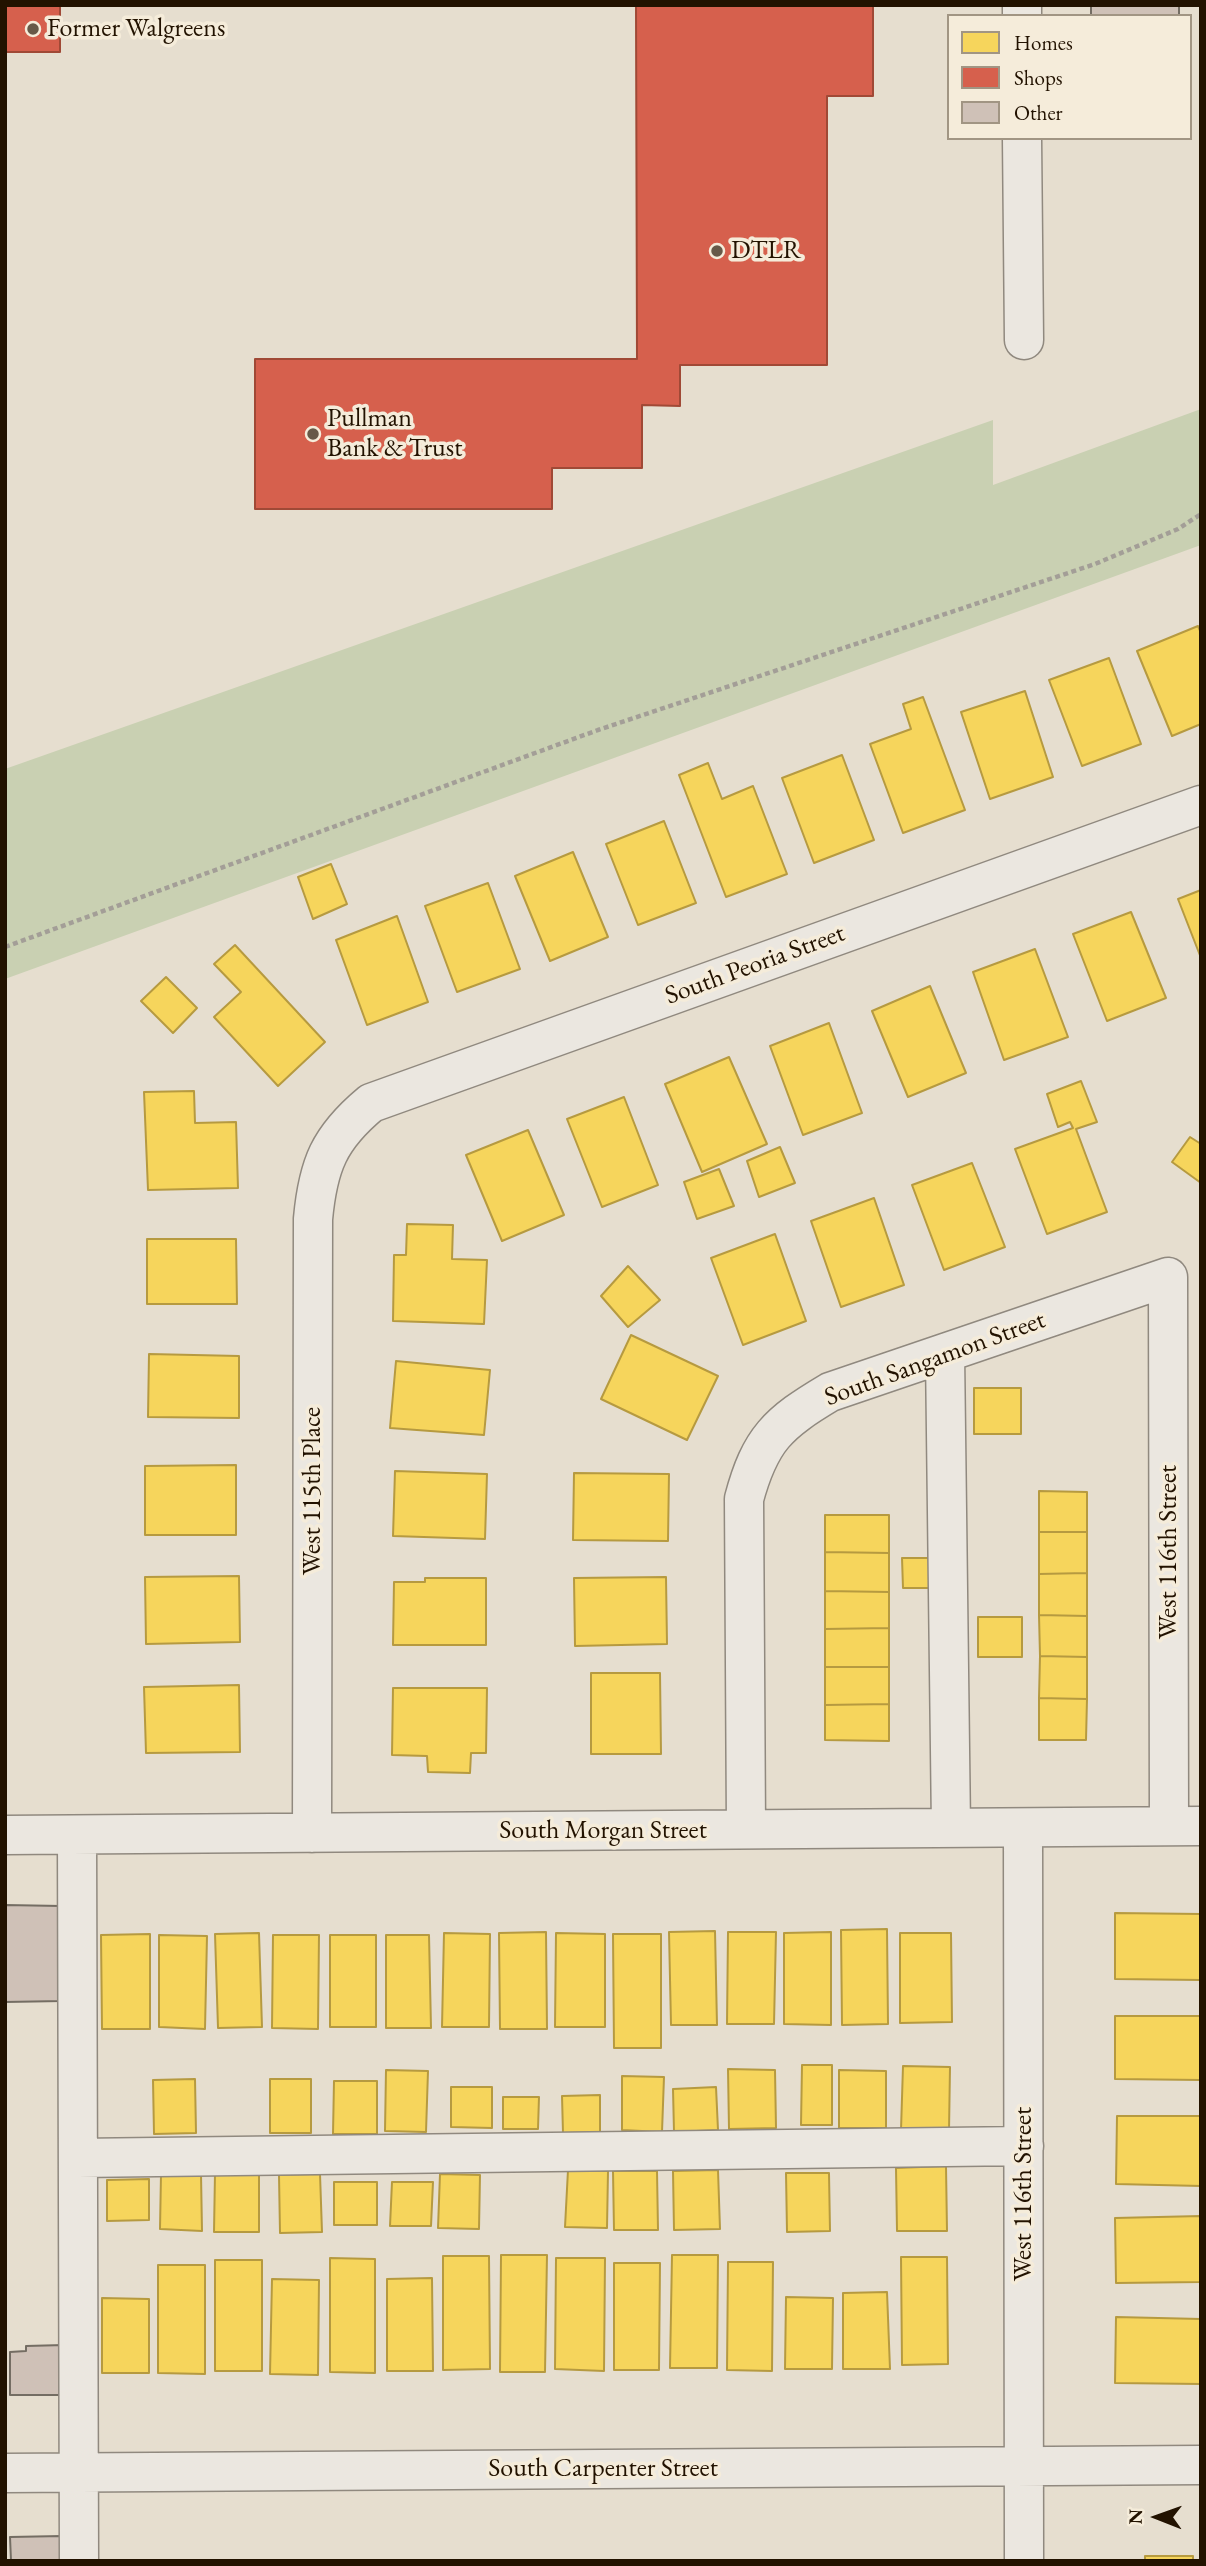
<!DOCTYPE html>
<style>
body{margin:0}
#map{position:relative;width:1206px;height:2566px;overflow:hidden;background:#e6decf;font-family:"EB Garamond",serif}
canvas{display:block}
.frame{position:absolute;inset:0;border:7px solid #221200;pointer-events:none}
.legend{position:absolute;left:947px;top:14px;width:245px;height:126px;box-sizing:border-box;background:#f5ecda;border:2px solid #a19583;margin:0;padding:9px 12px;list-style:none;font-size:21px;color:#221200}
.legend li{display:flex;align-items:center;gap:14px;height:35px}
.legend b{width:35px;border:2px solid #a19583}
.north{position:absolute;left:1122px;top:2482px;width:70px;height:70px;-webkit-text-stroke:5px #f5ecda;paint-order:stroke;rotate:271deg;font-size:19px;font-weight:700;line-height:28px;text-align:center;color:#221200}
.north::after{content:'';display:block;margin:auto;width:24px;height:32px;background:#221200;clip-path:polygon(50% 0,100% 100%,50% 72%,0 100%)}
</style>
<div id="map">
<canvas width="1206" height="2566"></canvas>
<div class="frame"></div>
<ul class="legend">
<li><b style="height:19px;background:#f6d55c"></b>Homes</li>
<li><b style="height:19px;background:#d6604d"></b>Shops</li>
<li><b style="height:19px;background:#cfc1b7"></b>Other</li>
</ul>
<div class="north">N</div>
</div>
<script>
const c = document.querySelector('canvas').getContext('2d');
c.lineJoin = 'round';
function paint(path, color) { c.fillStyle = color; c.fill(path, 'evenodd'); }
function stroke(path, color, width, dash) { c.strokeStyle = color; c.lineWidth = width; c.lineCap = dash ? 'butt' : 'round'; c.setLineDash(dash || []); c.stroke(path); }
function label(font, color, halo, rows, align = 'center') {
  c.font = font + ' "EB Garamond",serif'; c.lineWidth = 7; c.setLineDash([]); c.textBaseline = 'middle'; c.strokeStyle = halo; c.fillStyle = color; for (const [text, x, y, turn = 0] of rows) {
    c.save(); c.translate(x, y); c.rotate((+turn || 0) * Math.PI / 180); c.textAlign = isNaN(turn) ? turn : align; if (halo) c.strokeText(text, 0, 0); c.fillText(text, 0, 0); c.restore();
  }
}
paint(new Path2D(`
 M1201,409V545L5,979V769L993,420V485Z`), '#c9d0b2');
const homes = new Path2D(`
 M1198,626L1201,633V724L1172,736L1137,651Z
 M1109,658L1141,744L1082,766L1049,680Z
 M1025,691L1053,777L990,799L961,712Z
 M923,697L965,810L903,833L870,744L911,729L903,704Z
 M842,755L874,840L814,863L782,778Z
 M708,763L722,799L753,786L787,874L726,897L679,775Z
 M664,821L696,903L638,925L606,844Z
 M573,852L608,937L550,961L515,876Z
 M331,864L347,904L313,919L298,877Z
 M488,883L520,969L457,992L425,906Z
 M1201,890V958L1178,899Z
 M1131,912L1166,998L1107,1021L1073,934Z
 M397,916L428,1002L367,1025L336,940Z
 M235,945L325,1042L278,1086L214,1017L241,992L214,964Z
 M1035,949L1068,1037L1004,1060L973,972Z
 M166,977L197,1008L173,1033L141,1001Z
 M930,986L966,1073L908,1097L872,1011Z
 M829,1023L862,1113L803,1135L770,1046Z
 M729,1057L767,1144L702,1172L665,1084Z
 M1081,1081L1097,1122L1076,1129L1107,1212L1047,1234L1015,1149L1073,1128L1070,1122L1058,1127L1047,1094Z
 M194,1091L195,1123L236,1122L238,1188L148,1190L144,1092Z
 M624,1097L658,1185L602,1207L567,1119Z
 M528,1130L564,1215L502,1241L466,1155Z
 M1190,1137L1201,1144V1183L1172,1162Z
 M780,1147L795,1183L759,1197L747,1161Z
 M972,1163L1005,1247L944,1270L912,1185Z
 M719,1169L734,1206L697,1219L684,1182Z
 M874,1198L904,1285L841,1307L811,1221Z
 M407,1224L453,1225L452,1259L487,1260L484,1324L393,1321L394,1255H406Z
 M775,1234L806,1321L743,1345L711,1258Z
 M147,1239H236L237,1304H147Z
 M628,1266L660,1300L628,1327L601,1296Z
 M631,1335L718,1376L687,1440L601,1399Z
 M149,1354L239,1356V1418L148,1417Z
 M396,1361L490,1370L484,1435L390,1428Z
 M974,1388H1021V1434H974Z
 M236,1465V1535H145V1466Z
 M395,1471L487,1474L485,1539L393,1536Z
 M574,1473L669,1474L668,1541L573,1540Z
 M1039,1491L1087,1492V1532H1039Z
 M825,1515H889V1553L825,1552Z
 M1039,1532H1087V1573L1039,1574Z
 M825,1552L889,1553V1592L825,1591Z
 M902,1558H942L943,1588H903Z
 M1087,1573V1616L1039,1615V1574Z
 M239,1576L240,1642L146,1644L145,1577Z
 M666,1577L667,1644L575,1646L574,1578Z
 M425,1578H486V1645H393L394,1582H425Z
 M825,1591L889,1592V1628L825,1629Z
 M1039,1615L1087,1616V1657L1040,1656Z
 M978,1617H1022V1657H978Z
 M889,1628V1667H825V1629Z
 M1040,1656L1087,1657V1699L1039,1698Z
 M825,1667H889V1704L825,1705Z
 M591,1673H660L661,1754H591Z
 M239,1685L240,1752L146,1753L144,1687Z
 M393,1688H487L486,1753H471L470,1773L428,1772L427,1756L392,1755Z
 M1039,1698L1087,1699L1086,1740H1039Z
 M889,1704V1741L825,1740V1705Z
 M1115,1913L1201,1914V1980L1115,1979Z
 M887,1929L888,2024L842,2025L841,1930Z
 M715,1931L717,2025H671L669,1932Z
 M546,1932L547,2029H500L499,1933Z
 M728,1932H776L774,2024H727Z
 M831,1932V2025L784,2024V1933Z
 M259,1933L262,2027L218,2028L215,1934Z
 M444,1933L490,1934L489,2027H442Z
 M556,1933L605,1934V2027H555Z
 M900,1933H951L952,2022L900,2023Z
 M150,1934V2029H102L101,1935Z
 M613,1934H661V2048H614Z
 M159,1935L207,1936L205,2029L159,2027Z
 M273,1935H319L318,2029L272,2028Z
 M330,1935H376V2027H330Z
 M386,1935H429L431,2028H386Z
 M1115,2016H1201V2080L1115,2079Z
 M802,2065H832V2125H801Z
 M903,2066L950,2067L949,2131L901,2130Z
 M728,2069L775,2070L776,2128L729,2129Z
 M386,2070L428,2071L426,2132L385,2131Z
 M839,2070L886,2071V2128H839Z
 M622,2076L664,2077L662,2132L622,2130Z
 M195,2079L196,2133L154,2134L153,2080Z
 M270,2079H311V2133H270Z
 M334,2081H377V2134H333Z
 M451,2087H492V2128L451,2127Z
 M716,2087L718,2130L674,2132L673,2089Z
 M600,2095V2132L563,2133L562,2096Z
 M503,2097H539L538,2129H503Z
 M1117,2116H1201V2186L1116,2184Z
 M946,2166L947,2231H897L896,2168Z
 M568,2170L608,2171L607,2228L565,2227Z
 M718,2170L720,2229L674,2230L673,2171Z
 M613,2171H657L658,2230H614Z
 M215,2173H259V2232H214Z
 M786,2173H829L830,2231L787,2232Z
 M161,2174H201L202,2231L160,2229Z
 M320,2174L322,2232L280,2233L279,2175Z
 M440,2174L480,2175L479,2229L438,2228Z
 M149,2179V2220L107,2221V2180Z
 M334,2182H377V2225H334Z
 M392,2182H433L431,2226H390Z
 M1201,2216V2282L1116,2283L1115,2218Z
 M501,2255H547L545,2372H500Z
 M672,2255H718L717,2368H670Z
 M443,2256H489L490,2369L443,2370Z
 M901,2257H947L948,2364L902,2365Z
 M330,2258L375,2259V2373L330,2372Z
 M556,2258H605L604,2371L555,2369Z
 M215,2260H262V2371H215Z
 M728,2262H773L772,2371L727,2370Z
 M614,2263H660L659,2370H614Z
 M158,2265H205V2374L158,2373Z
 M432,2278L433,2371H387V2279Z
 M272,2279L319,2280L318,2375L270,2374Z
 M887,2292L890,2369H843V2293Z
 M786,2297L833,2298L832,2369H785Z
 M102,2298L149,2299V2373H102Z
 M1116,2317L1201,2319V2384L1115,2383Z
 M1145,2556H1193V2561H1145Z`);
paint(homes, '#f6d55c');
stroke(homes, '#b69a40', 2);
const shops = new Path2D(`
 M5,5H60V52H5Z
 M636,5H873V96H827V365H680V406L642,405V468H552V509H255V359H637Z`);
paint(shops, '#d6604d');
stroke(shops, '#a04936', 2);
const building = new Path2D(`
 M1091,5H1179V16H1091Z
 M5,1905L61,1906L62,2001L5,2002Z
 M64,2345L63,2395H10V2352L26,2351V2346Z
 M62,2536L63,2561H11L10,2537Z`);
paint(building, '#cfc1b7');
stroke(building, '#746d63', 2);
const minor = new Path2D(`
 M1022,5V16
 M1022,138L1024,340
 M945,1353L951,1828
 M1023,1828L1024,2561
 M746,1829L744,1499C760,1439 778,1423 830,1392L1168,1277L1169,1826
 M312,1833L313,1219C318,1165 329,1138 371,1103L1201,805
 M5,1835L1201,1826
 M77,1835L79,2561
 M78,2158L1024,2146
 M5,2473L1201,2465`);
stroke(minor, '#90897f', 41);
stroke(new Path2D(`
 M5,947L598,730L1095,564L1178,529L1201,514`), '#a39e97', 4.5, [5, 3.5]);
stroke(minor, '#ebe7e0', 38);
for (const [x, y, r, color] of [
 [33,29,7,"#675948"],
 [717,251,7,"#675948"],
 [313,434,7,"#675948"]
]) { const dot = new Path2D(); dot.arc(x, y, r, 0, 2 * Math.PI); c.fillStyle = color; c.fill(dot); stroke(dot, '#f5ecda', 2.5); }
label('26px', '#221200', '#f5ecda', [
 ["Former Walgreens",47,29],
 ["DTLR",731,251],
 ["Pullman",327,419],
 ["Bank & Trust",327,449]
], 'left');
label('26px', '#221200', '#f5ecda', [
 ["South Peoria Street",755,965,-20],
 ["South Sangamon Street",935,1359,-20],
 ["West 115th Place",313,1491,-90],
 ["West 116th Street",1169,1552,-90],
 ["South Morgan Street",603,1831],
 ["West 116th Street",1024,2194,-90],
 ["South Carpenter Street",603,2469]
]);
</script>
